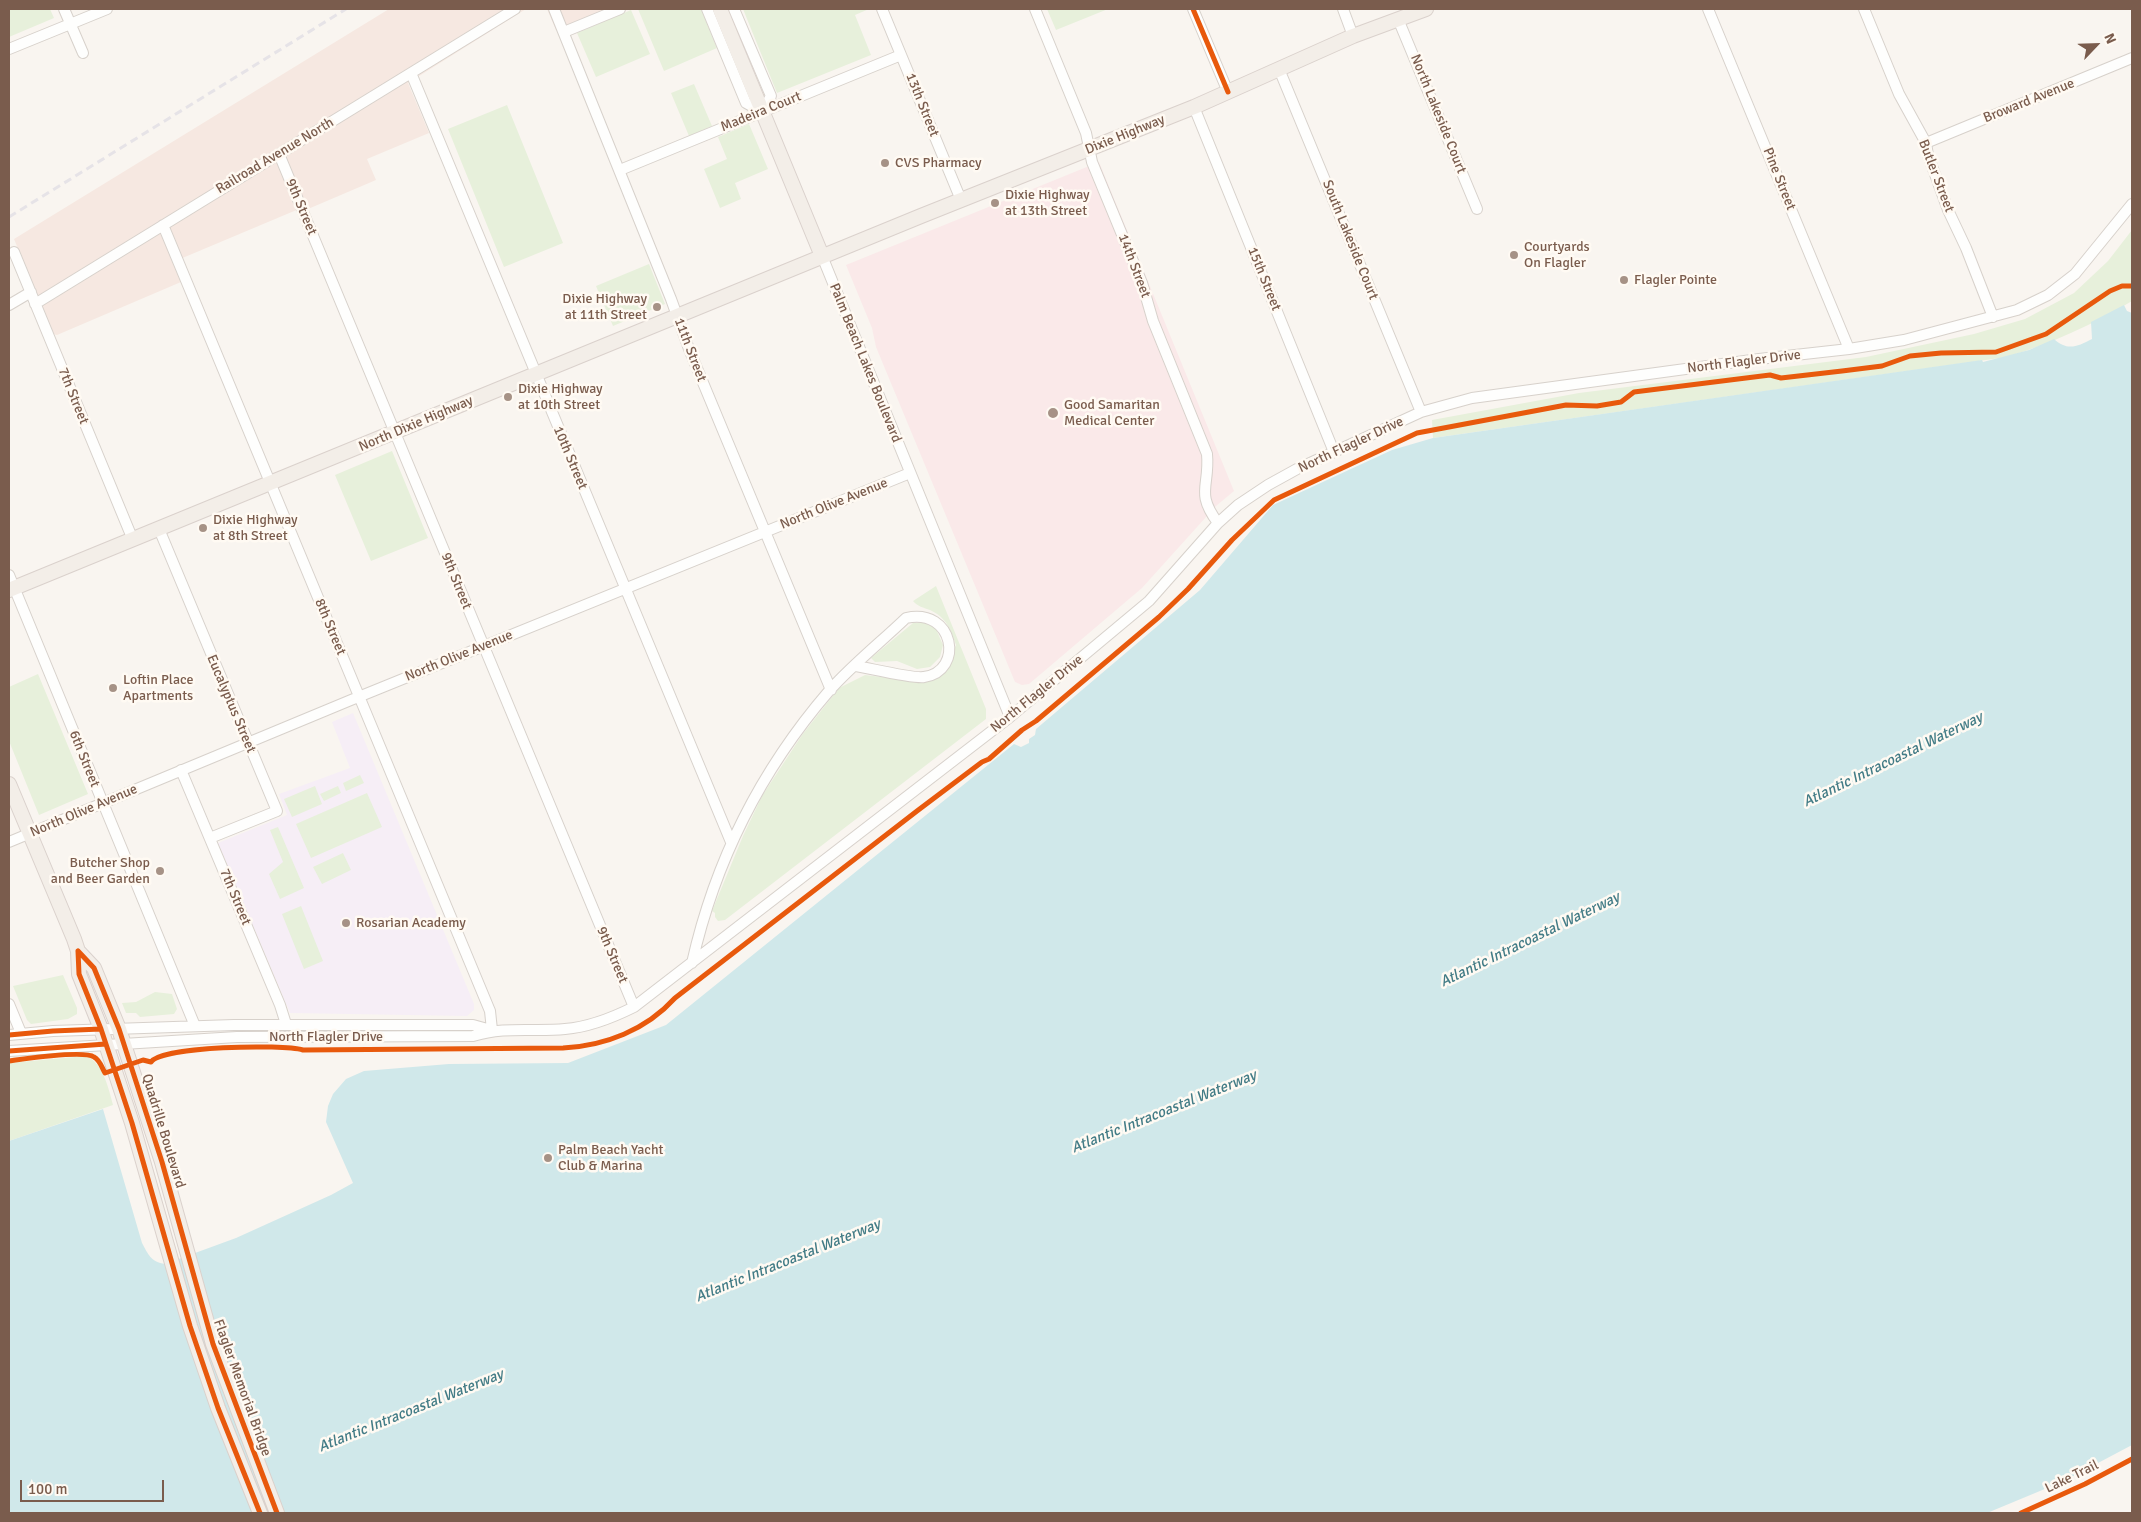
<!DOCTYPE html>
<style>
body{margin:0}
#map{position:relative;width:2141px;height:1522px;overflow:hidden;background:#f9f5f0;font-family:Signika,sans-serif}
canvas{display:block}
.frame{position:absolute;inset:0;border:10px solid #7a5c4d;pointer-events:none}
.north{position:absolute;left:2071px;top:20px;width:50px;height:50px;-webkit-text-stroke:4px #fffaf3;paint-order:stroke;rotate:66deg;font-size:14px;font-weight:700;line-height:20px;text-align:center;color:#7a5c4d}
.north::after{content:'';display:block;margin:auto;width:18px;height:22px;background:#7a5c4d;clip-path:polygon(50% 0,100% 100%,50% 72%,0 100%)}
.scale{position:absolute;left:20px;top:1480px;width:144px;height:22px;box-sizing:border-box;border:2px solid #7a5c4d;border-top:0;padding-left:6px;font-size:15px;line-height:18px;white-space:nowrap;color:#7a5c4d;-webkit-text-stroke:4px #fffaf3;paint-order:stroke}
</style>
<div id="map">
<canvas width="2141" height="1522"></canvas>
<div class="frame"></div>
<div class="north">N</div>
<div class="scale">100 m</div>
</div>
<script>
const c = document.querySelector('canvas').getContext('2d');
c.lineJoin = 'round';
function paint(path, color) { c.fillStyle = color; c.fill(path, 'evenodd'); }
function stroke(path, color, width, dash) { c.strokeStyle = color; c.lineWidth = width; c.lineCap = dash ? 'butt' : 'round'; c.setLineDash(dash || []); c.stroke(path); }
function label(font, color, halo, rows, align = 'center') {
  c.font = font + ' Signika,sans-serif'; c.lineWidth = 5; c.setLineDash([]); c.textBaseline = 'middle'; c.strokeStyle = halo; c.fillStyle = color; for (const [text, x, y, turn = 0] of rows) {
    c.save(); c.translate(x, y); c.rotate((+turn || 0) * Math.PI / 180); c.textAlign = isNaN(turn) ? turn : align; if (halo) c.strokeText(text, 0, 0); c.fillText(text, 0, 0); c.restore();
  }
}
paint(new Path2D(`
 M389,9H526L408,83L429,133L367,159L376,180L308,209L306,206L173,262L181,282L57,335L53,334L14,239Z
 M547,9H607L556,30Z`), '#f6e8e1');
paint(new Path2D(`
 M353,713L474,1004V1010L467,1016L290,1013L218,843L287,815L279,794L350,768L332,722Z`), '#f6eef6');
paint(new Path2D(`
 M1099,162L1234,491L1216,506L1142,588L1029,684L1022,685L1015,682L876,347L872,328L846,265Z`), '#fae9e9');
paint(new Path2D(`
 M9,9H50L54,18L9,37Z
 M638,9H701L717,48L664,71Z
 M743,9H869L855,15L871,55L777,93Z
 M1047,9H1108L1056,30Z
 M631,10L650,54L596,77L577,33Z
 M694,84L712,126L689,136L671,93Z
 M507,105L563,243L504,267L448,129Z
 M749,124L768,169L735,183L741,199L720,208L704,169L727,159L718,137Z
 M2132,230V301C2094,324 2050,344 2007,357L1433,438L1432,420L1579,393L1866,357L1974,334L2025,319L2074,293L2108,261Z
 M649,264L665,304L613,326L596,286Z
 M392,451L428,538L371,561L335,475Z
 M936,586L986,709V719L725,920L718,921L715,917V913L712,911L743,836L762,796L802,735L839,688L865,675L923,682L944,673L956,645C951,630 946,617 930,610C924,608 917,606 913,601Z
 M927,622L936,629L943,645L940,657L930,667L917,669L897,661L875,662L871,658L913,623Z
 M38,674L88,794L39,815L9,741V687Z
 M360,775L364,783L346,791L343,783Z
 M315,786L322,804L292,817L284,799Z
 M338,786L341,793L324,801L320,794Z
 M367,793L382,827L311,858L296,824Z
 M278,827L304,888L280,899L269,874L283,862L270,830Z
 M343,853L351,870L322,884L313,867Z
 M301,906L323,961L304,969L282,914Z
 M63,975L77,1008V1014L68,1019L31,1024L27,1020L13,986Z
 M155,992L172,994L177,1009L174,1014L140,1017L136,1013H126L122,1003L136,1002Z
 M86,1056C103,1062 109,1090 113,1105L9,1141V1063Z`), '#e7f0db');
paint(new Path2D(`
 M2124,305L2127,311L2132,313V1445L2064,1481L1987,1513H9V1141L103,1109L142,1243C148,1254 151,1262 165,1264L236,1238L331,1195L353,1183L326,1122L328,1106L333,1094L346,1079L364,1071L449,1064L568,1063L666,1025L1014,744L1021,747L1029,743V739L1035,735L1036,729L1200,590L1273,505L1392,450L1433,438L1982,360L1983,362L2029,350L2054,339C2067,351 2077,347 2092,339L2091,322Z`), '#d0e8ea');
const minor = new Path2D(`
 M64,9L83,53
 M554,9L671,299L689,349L831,690
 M707,9L746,103L762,112L771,96L734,9
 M882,9L961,200
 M1035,9L1086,133L1092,162L1142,283L1153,321L1207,454C1210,487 1195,492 1218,523
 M1193,9L1228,92
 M1343,9L1353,36
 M1708,9L1849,349
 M1864,9L1899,94L1926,143L1928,155L1948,210L1966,248L1993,317
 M1398,19L1477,209
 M564,32L620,9
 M9,49L107,9
 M1279,69L1421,412
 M411,73L731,842
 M1194,107L1334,452
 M1926,143L2132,58
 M279,154L634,1007
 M620,170L901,55
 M163,225L490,1011L492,1030
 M14,252L133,540
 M822,256L1010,717
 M35,304L515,9
 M9,305L31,292
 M159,529L277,811L210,838
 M9,575L195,1026
 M181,770L280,1005L286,1024
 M9,842L351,700L910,473
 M692,963C715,861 761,770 829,691C852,665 881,642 906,618C954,607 965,671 924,677C914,679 869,668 856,666
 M9,1004L21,1033
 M9,1035L53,1031L234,1025H473L491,1030
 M9,1051L237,1037L473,1036C505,1026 533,1032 565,1029C590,1027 612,1018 634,1007L1010,717L1149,601L1218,523L1238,505L1268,485L1297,469L1421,412L1472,398L1759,359L1849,349L1904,340L2017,310L2048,295L2075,274L2132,204`);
const major = new Path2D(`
 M720,9L822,256
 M9,590L921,216L1194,107L1353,36L1426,9
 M9,784L74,939L78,951L79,974L101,1029L132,1123L190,1326L218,1408L260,1513
 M78,951L94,968L119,1029L162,1162L213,1344L277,1513`);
stroke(minor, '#d7d1cb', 12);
stroke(major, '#dad1cc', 16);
stroke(minor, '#fefefd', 10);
stroke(major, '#f3eee8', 14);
stroke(new Path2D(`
 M9,217L346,9`), '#e6e3e7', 3, [8, 5]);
stroke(new Path2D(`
 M1193,9L1228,92
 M78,951L94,968L119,1029L162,1162L213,1344L277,1513
 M78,951L79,974L101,1029L132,1123L190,1326L218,1408L260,1513
 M9,1035L53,1031L101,1029
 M9,1051L106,1044
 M9,1061C24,1059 83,1050 94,1057C100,1060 102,1068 105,1073L143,1060L151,1062C162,1046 282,1044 303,1050L563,1048C605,1046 646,1030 675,998L917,811L982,762L989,759L1022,730L1036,721L1159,617L1188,589L1232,540L1274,500L1417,433L1566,405L1597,406L1621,402L1634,392L1770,375L1781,378L1842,371L1882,366L1910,356L1941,353L1996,352L2046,334L2110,291L2122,286H2132
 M2021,1513L2085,1484L2132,1459`), '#e8590c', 5);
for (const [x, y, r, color] of [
 [885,163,5,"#a69286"],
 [995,203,5,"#a69286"],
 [1514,255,5,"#a69286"],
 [1624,280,5,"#a69286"],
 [657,307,5,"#a69286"],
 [508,397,5,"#a69286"],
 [1053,413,6,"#a69286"],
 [203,528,5,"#a69286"],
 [113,688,5,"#a69286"],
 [160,871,5,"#a69286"],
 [346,923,5,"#a69286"],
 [548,1158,5,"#a69286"]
]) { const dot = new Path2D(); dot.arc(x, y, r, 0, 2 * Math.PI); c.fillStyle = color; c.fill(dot); stroke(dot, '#fffaf3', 2); }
label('14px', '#7a5c4d', '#fffaf3', [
 ["Broward Avenue",2029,101,-22],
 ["13th Street",922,105,68],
 ["Madeira Court",761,112,-22],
 ["North Lakeside Court",1438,114,68],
 ["Dixie Highway",1125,135,-22],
 ["Railroad Avenue North",275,156,-31],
 ["Butler Street",1936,176,69],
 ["Pine Street",1779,179,68],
 ["9th Street",301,207,67],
 ["South Lakeside Court",1350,240,68],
 ["14th Street",1134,266,69],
 ["15th Street",1264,279,68],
 ["11th Street",690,350,69],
 ["North Flagler Drive",1744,362,-7],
 ["Palm Beach Lakes Boulevard",865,363,68],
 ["7th Street",73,396,68],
 ["North Dixie Highway",416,424,-23],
 ["North Flagler Drive",1351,445,-25],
 ["10th Street",570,458,67],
 ["North Olive Avenue",834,504,-22],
 ["9th Street",456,581,68],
 ["8th Street",330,627,67],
 ["North Olive Avenue",459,656,-22],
 ["North Flagler Drive",1037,694,-39],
 ["Eucalyptus Street",231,704,67],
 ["6th Street",84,759,68],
 ["North Olive Avenue",84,811,-23],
 ["7th Street",235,897,67],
 ["9th Street",612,955,67],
 ["North Flagler Drive",326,1037],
 ["Quadrille Boulevard",163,1131,73],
 ["Flagler Memorial Bridge",242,1388,70],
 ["Lake Trail",2072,1477,-26]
]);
label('14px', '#7a5c4d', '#fffaf3', [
 ["CVS Pharmacy",895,163],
 ["Dixie Highway",1005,195],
 ["at 13th Street",1005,211],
 ["Courtyards",1524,247],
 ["On Flagler",1524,263],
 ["Flagler Pointe",1634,280],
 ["Dixie Highway",647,299,"right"],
 ["at 11th Street",647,315,"right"],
 ["Dixie Highway",518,389],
 ["at 10th Street",518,405],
 ["Good Samaritan",1064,405],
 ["Medical Center",1064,421],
 ["Dixie Highway",213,520],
 ["at 8th Street",213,536],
 ["Loftin Place",123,680],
 ["Apartments",123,696],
 ["Butcher Shop",150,863,"right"],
 ["and Beer Garden",150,879,"right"],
 ["Rosarian Academy",356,923],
 ["Palm Beach Yacht",558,1150],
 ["Club & Marina",558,1166]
], 'left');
label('italic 15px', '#437c86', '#fffaf3', [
 ["Atlantic Intracoastal Waterway",1893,760,-26],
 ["Atlantic Intracoastal Waterway",1530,940,-26],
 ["Atlantic Intracoastal Waterway",1164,1112,-22],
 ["Atlantic Intracoastal Waterway",788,1261,-22],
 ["Atlantic Intracoastal Waterway",411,1411,-22]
]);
</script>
